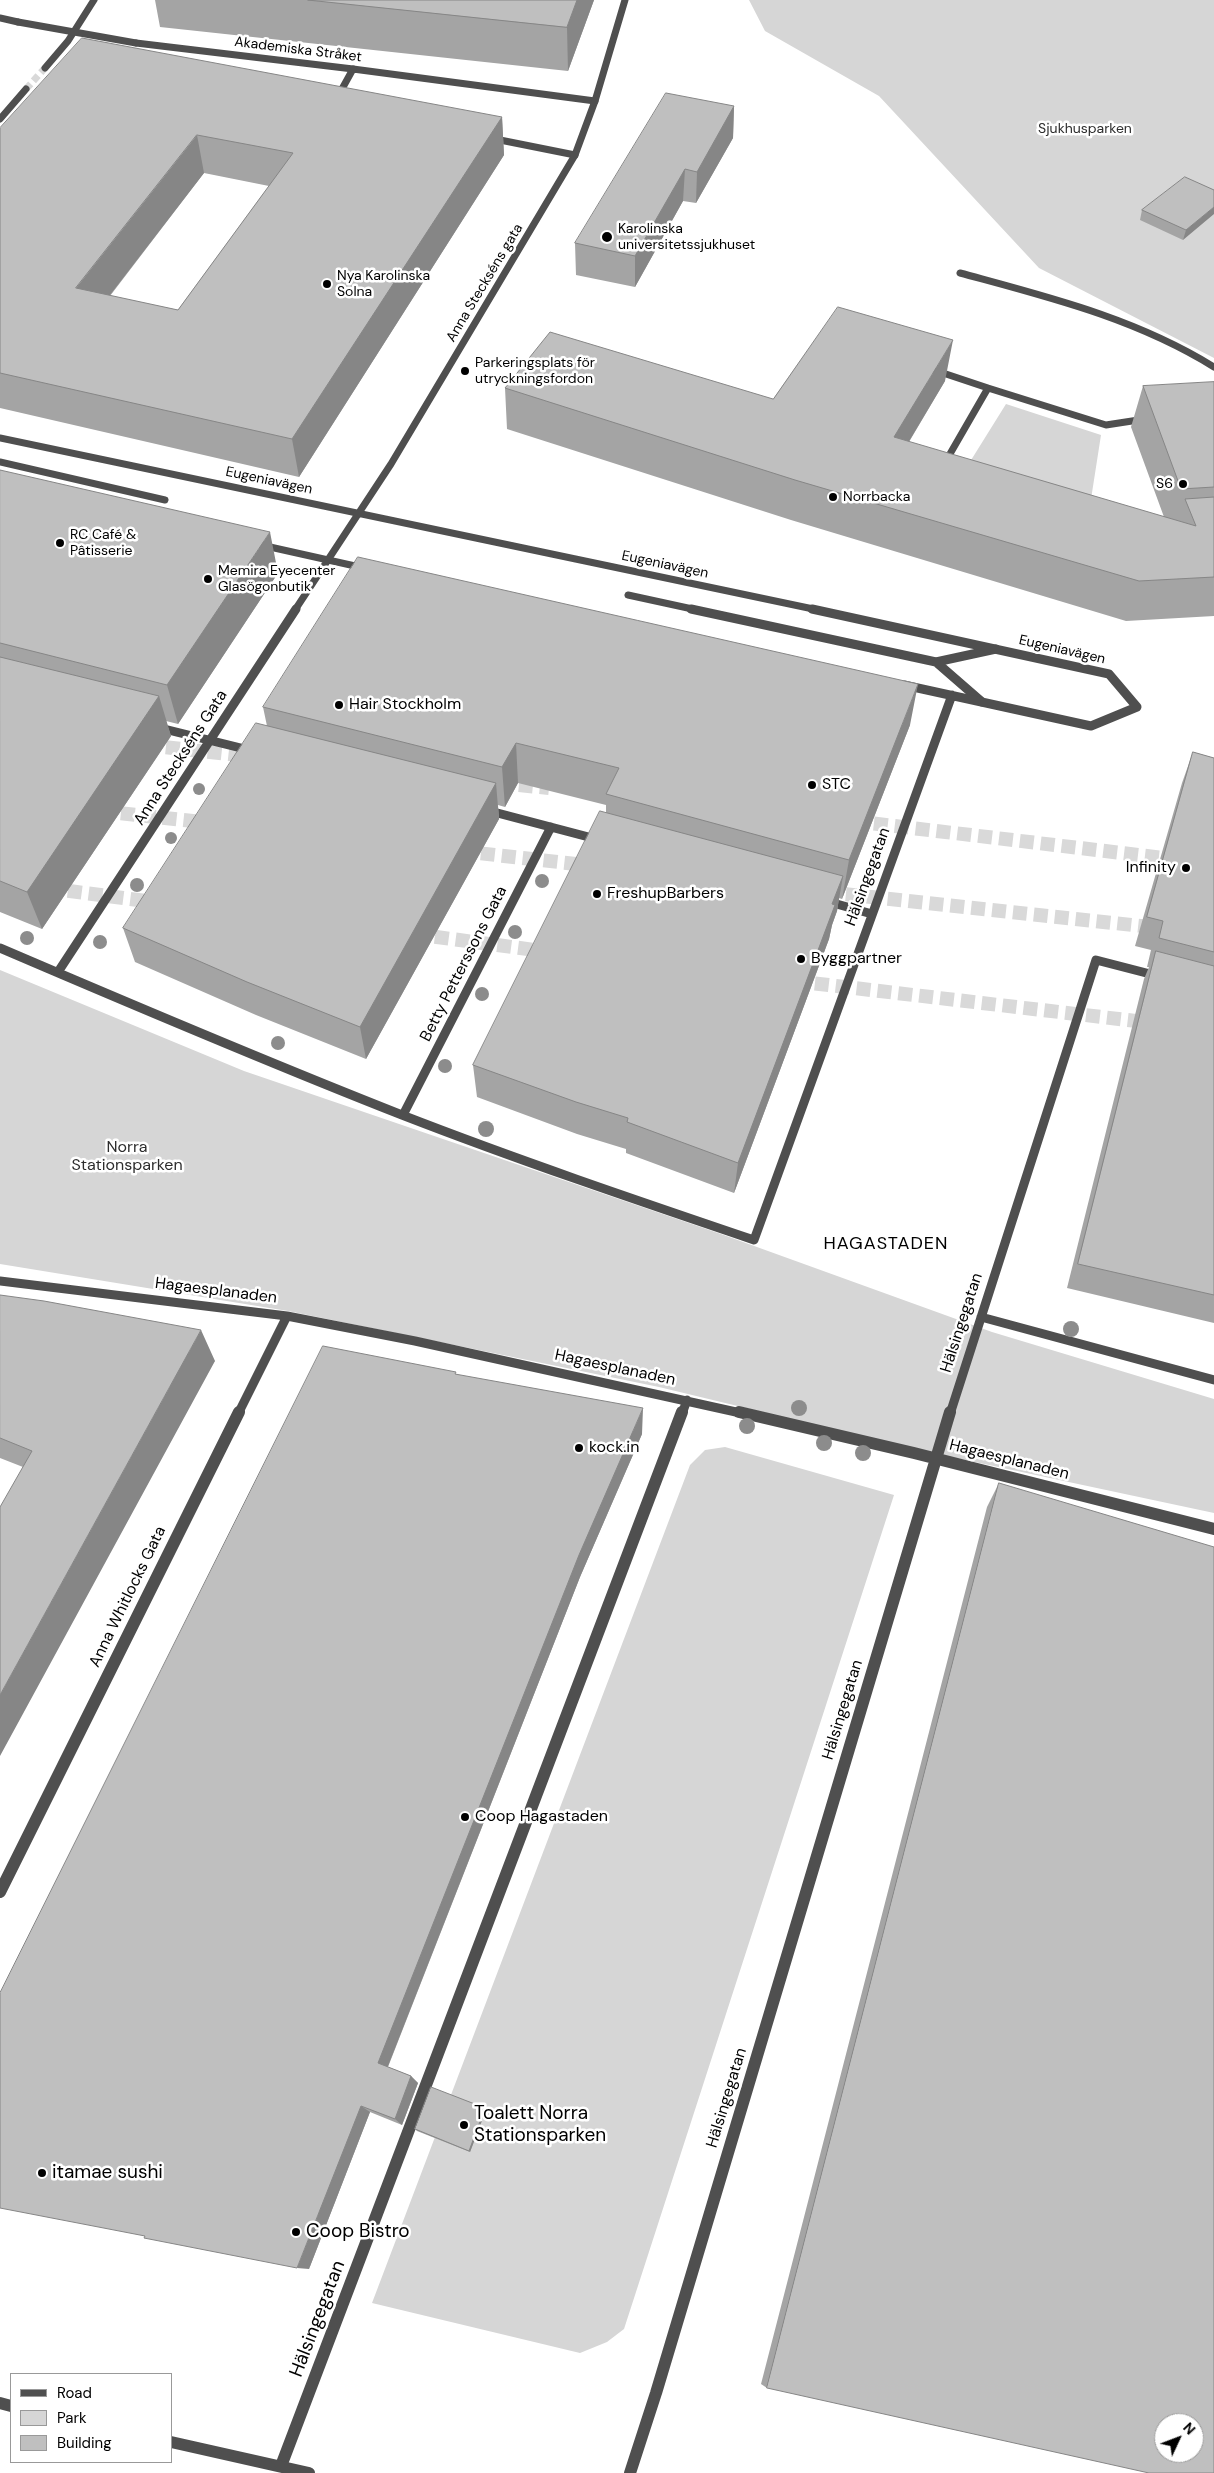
<!DOCTYPE html>
<meta charset="utf-8">
<style>
body{margin:0}
#map{position:relative;width:1214px;height:2473px;overflow:hidden;background:#fff;font-family:"DM Sans",sans-serif}
canvas{display:block}
.legend{position:absolute;left:10px;top:2373px;width:162px;height:90px;box-sizing:border-box;background:#fff;border:1px solid #999;margin:0;padding:6px 9px;list-style:none;font-size:15px;color:#000}
.legend li{display:flex;align-items:center;gap:10px;height:25px}
.legend b{width:25px;border:1px solid #999}
.north{position:absolute;left:1154px;top:2413px;width:50px;height:50px;box-sizing:border-box;background:#fff;border:1px solid #999;border-radius:50%;rotate:47deg;font-size:14px;font-weight:700;line-height:20px;text-align:center;color:#000}
.north::after{content:'';display:block;margin:auto;width:18px;height:22px;background:#000;clip-path:polygon(50% 0,100% 100%,50% 72%,0 100%)}
</style>
<div id="map">
<canvas width="1214" height="2473"></canvas>
<ul class="legend">
<li><b style="height:6px;background:#4f4f4f"></b>Road</li>
<li><b style="height:14px;background:#d6d6d6"></b>Park</li>
<li><b style="height:14px;background:#bfbfbf"></b>Building</li>
</ul>
<div class="north">N</div>
</div>
<script>
const c = document.querySelector('canvas').getContext('2d');
c.lineJoin = 'round';
function paint(path, color) { c.fillStyle = color; c.fill(path, 'evenodd'); }
function stroke(path, color, width, dash) { c.strokeStyle = color; c.lineWidth = width; c.lineCap = dash ? 'butt' : 'round'; c.setLineDash(dash || []); c.stroke(path); }
function label(font, color, halo, rows, align = 'center') {
  c.font = font + ' "DM Sans",sans-serif'; c.lineWidth = 5; c.setLineDash([]); c.textBaseline = 'middle'; c.strokeStyle = halo; c.fillStyle = color; for (const [text, x, y, turn = 0] of rows) {
    c.save(); c.translate(x, y); c.rotate((+turn || 0) * Math.PI / 180); c.textAlign = isNaN(turn) ? turn : align; if (halo) c.strokeText(text, 0, 0); c.fillText(text, 0, 0); c.restore();
  }
}
paint(new Path2D(`
 M749,0H1214V358L1039,268L879,96L765,31Z
 M1006,404L1101,435L1089,512L963,473Z
 M0,970L244,1071L721,1234L992,1332L1214,1399V1513L928,1452L659,1387L288,1311L0,1264Z
 M725,1447L894,1495L624,2329L607,2342L580,2353L372,2303L690,1465L705,1450Z`), '#d6d6d6');
stroke(new Path2D(`
 M26,89L45,68`), '#d9d9d9', 7, [7, 4]);
stroke(new Path2D(`
 M145,745L256,757
 M498,783L549,788
 M100,811L211,823
 M853,821L1214,864
 M460,851L594,866
 M47,888L161,903
 M825,892L1160,928
 M414,934L550,952
 M794,981L1153,1023`), '#d9d9d9', 14, [14, 7]);
stroke(new Path2D(`
 M337,98L353,69L595,101
 M490,138L575,155
 M960,273C1048,297 1135,318 1214,367
 M934,370L988,388
 M0,462L165,500
 M943,466L988,388L1106,425L1145,419
 M628,595L697,610`), '#4f4f4f', 7);
stroke(new Path2D(`
 M691,609L936,662L996,649
 M936,662L982,702`), '#4f4f4f', 9);
stroke(new Path2D(`
 M0,18L18,22
 M136,43L353,69`), '#4f4f4f', 7);
stroke(new Path2D(`
 M45,68L68,41L94,0
 M0,119L26,89
 M0,438L818,610
 M261,545L364,568
 M295,610L391,464L575,155L595,101L625,0`), '#4f4f4f', 7);
stroke(new Path2D(`
 M812,609L1109,674L1137,707L1091,726L904,685
 M156,727L253,751
 M486,810L600,840
 M826,901L872,914
 M0,948C133,1005 267,1062 402,1115C518,1160 636,1200 754,1240L952,695
 M58,972L296,609
 M403,1115L551,827
 M0,1281L287,1316L415,1341L745,1414
 M981,1317L1214,1380
 M238,1414L287,1316
 M682,1414L687,1400
 M950,1414L1096,960L1158,976`), '#4f4f4f', 9);
stroke(new Path2D(`
 M739,1412L914,1453L1214,1529
 M0,1892L239,1412
 M281,2466L682,1412
 M630,2473L656,2393L950,1412`), '#4f4f4f', 12);
stroke(new Path2D(`
 M0,2403L11,2406
 M171,2442L309,2473`), '#4f4f4f', 12);
stroke(new Path2D(`
 M18,22L136,43`), '#4f4f4f', 7);
c.fillStyle = '#8c8c8c';
for (const [x, y, r] of [
 [199,789,6],
 [171,838,6],
 [542,881,7],
 [137,885,7],
 [515,932,7],
 [27,938,7],
 [100,942,7],
 [482,994,7],
 [278,1043,7],
 [445,1066,7],
 [486,1129,8],
 [1071,1329,8],
 [799,1408,8],
 [747,1426,8],
 [824,1443,8],
 [863,1453,8]
]) { c.beginPath(); c.arc(x, y, r, 0, 2 * Math.PI); c.fill(); }
paint(new Path2D(`
 M155,0H594L568,71L160,27Z
 M734,106L733,138L696,203L683,201L635,287L576,275L575,243Z
 M502,117L504,155L299,477L0,408V128ZM204,173L269,186L178,310L110,296Z
 M1214,190L1183,240L1140,220L1142,210Z
 M945,381L909,442L1164,517L1131,427L1143,386L1214,382V616L1126,621L791,520L507,429L505,388L773,399Z
 M0,470L278,573L178,724L166,721L171,736L42,929L0,912Z
 M263,707L910,725L842,899L839,898L837,911L832,925L829,939L734,1193L626,1153V1149L577,1134L477,1097L473,1065L606,812V805L518,783L505,807L498,805L499,819L366,1059L256,1015L135,962L123,928L267,726Z
 M1193,752L1214,758V1323L1067,1288L1144,979L1149,967H1147L1151,950L1135,946L1182,783Z
 M0,1295L215,1361L23,1467L0,1458Z
 M456,1374L642,1434L580,1577L388,2067L411,2076L418,2083L402,2125L370,2112L309,2269Z
 M999,1483L767,2388L761,2384L987,1507Z
 M485,2108L486,2110L470,2152L417,2131L415,2129Z`), '#a4a4a4');
paint(new Path2D(`
 M577,0H594L568,71L567,27Z
 M734,106L733,138L696,203L697,172Z
 M502,117L504,155L299,477L292,439Z
 M197,135L204,173L86,326L76,288Z
 M685,169L683,201L635,287V256Z
 M1214,207V214L1183,240L1186,230Z
 M953,340L945,381L887,478L894,437Z
 M270,532L278,573L178,724L167,685Z
 M918,684L910,725L842,899L849,860Z
 M159,696L171,736L42,929L27,892Z
 M516,743L518,783L505,807L502,767Z
 M496,783L499,819L366,1059L360,1027Z
 M843,876L837,911L832,925L829,939L734,1193L738,1163L832,904Z
 M201,1330L215,1361L0,1756V1695Z
 M643,1408L642,1434L580,1577L386,2071L378,2063L579,1555Z
 M411,2076L418,2083L402,2125L395,2119Z
 M361,2106L370,2112L309,2269L297,2268Z
 M485,2108L486,2110L470,2152L469,2151Z`), '#868686');
const building = new Path2D(`
 M308,0H577L567,27Z
 M82,38L502,117L292,439L0,373V128ZM197,135L293,153L178,310L76,288Z
 M666,93L734,106L697,172L685,169L635,256L575,243Z
 M1185,177L1214,190V207L1186,230L1142,210Z
 M838,307L953,340L894,437L1196,526L1185,499L1214,497V577L1139,581L795,480L505,388L550,332L773,399Z
 M1214,382V487L1181,489L1143,386Z
 M0,470L270,532L167,685L0,643Z
 M358,557L918,684L849,860L606,794L619,768L516,743L502,767L263,707Z
 M0,657L159,696L27,892L0,881Z
 M256,723L496,783L360,1027L247,982L123,928Z
 M1193,752L1214,758V952L1159,938L1163,921L1147,917Z
 M600,811L843,876L832,904L835,905L738,1163L627,1122L628,1118L576,1102L473,1065Z
 M1156,951L1214,966V1295L1078,1264Z
 M0,1295L44,1301L201,1330L0,1695V1507L32,1451L0,1438Z
 M323,1346L456,1372L455,1374L643,1408L579,1555L378,2063L411,2076L395,2119L361,2106L297,2268L144,2238L145,2236L0,2208V1993Z
 M999,1483L1214,1547V2473H1149L767,2388ZM1164,2423H1194V2453H1164Z
 M431,2087L485,2108L469,2151L415,2129Z`);
paint(building, '#bfbfbf');
stroke(building, '#868686', 1);
for (const [x, y, r, color] of [
 [607,237,6,"#000"],
 [327,284,5,"#000"],
 [465,371,5,"#000"],
 [1183,484,5,"#000"],
 [833,497,5,"#000"],
 [60,543,5,"#000"],
 [208,579,5,"#000"],
 [339,705,5,"#000"],
 [812,785,5,"#000"],
 [1186,868,5,"#000"],
 [597,894,5,"#000"],
 [801,959,5,"#000"],
 [579,1448,5,"#000"],
 [465,1817,5,"#000"],
 [464,2125,5,"#000"],
 [42,2173,5,"#000"],
 [296,2232,5,"#000"]
]) { const dot = new Path2D(); dot.arc(x, y, r, 0, 2 * Math.PI); c.fillStyle = color; c.fill(dot); stroke(dot, '#fff', 2); }
label('14px', '#000', '#fff', [
 ["Akademiska Stråket",298,50,7],
 ["Anna Steckséns gata",485,283,-59],
 ["Eugeniavägen",269,481,12],
 ["Eugeniavägen",665,565,12],
 ["Eugeniavägen",1062,650,13]
]);
label('14px', '#2d2d2d', '#fff', [
 ["Sjukhusparken",1085,129]
]);
label('14px', '#000', '#fff', [
 ["Karolinska",618,229],
 ["universitetssjukhuset",618,245],
 ["Nya Karolinska",337,276],
 ["Solna",337,292],
 ["Parkeringsplats för",475,363],
 ["utryckningsfordon",475,379],
 ["S6",1173,484,"right"],
 ["Norrbacka",843,497],
 ["RC Café &",70,535],
 ["Pâtisserie",70,551],
 ["Memira Eyecenter",218,571],
 ["Glasögonbutik",218,587]
], 'left');
label('16px', '#000', '#fff', [
 ["Hair Stockholm",349,705],
 ["STC",822,785],
 ["Infinity",1176,868,"right"],
 ["FreshupBarbers",607,894],
 ["Byggpartner",811,959],
 ["kock.in",589,1448],
 ["Coop Hagastaden",475,1817]
], 'left');
label('16px', '#000', '#fff', [
 ["Anna Steckséns Gata",181,758,-57],
 ["Hälsingegatan",868,877,-70],
 ["Betty Petterssons Gata",464,964,-63],
 ["Hagaesplanaden",216,1291,7],
 ["Hälsingegatan",962,1323,-72],
 ["Hagaesplanaden",615,1368,12],
 ["Hagaesplanaden",1009,1460,14],
 ["Anna Whitlocks Gata",128,1597,-64],
 ["Hälsingegatan",843,1710,-73],
 ["Hälsingegatan",727,2098,-73]
]);
label('16px', '#2d2d2d', '#fff', [
 ["Norra",127,1148],
 ["Stationsparken",127,1166]
]);
c.letterSpacing = '1px';
label('18px', '#000', '#fff', [
 ["HAGASTADEN",886,1244]
]);
c.letterSpacing = '0px';
label('19px', '#000', '#fff', [
 ["Toalett Norra",474,2114],
 ["Stationsparken",474,2136],
 ["itamae sushi",52,2173],
 ["Coop Bistro",306,2232]
], 'left');
label('19px', '#000', '#fff', [
 ["Hälsingegatan",318,2319,-69]
]);
</script>
